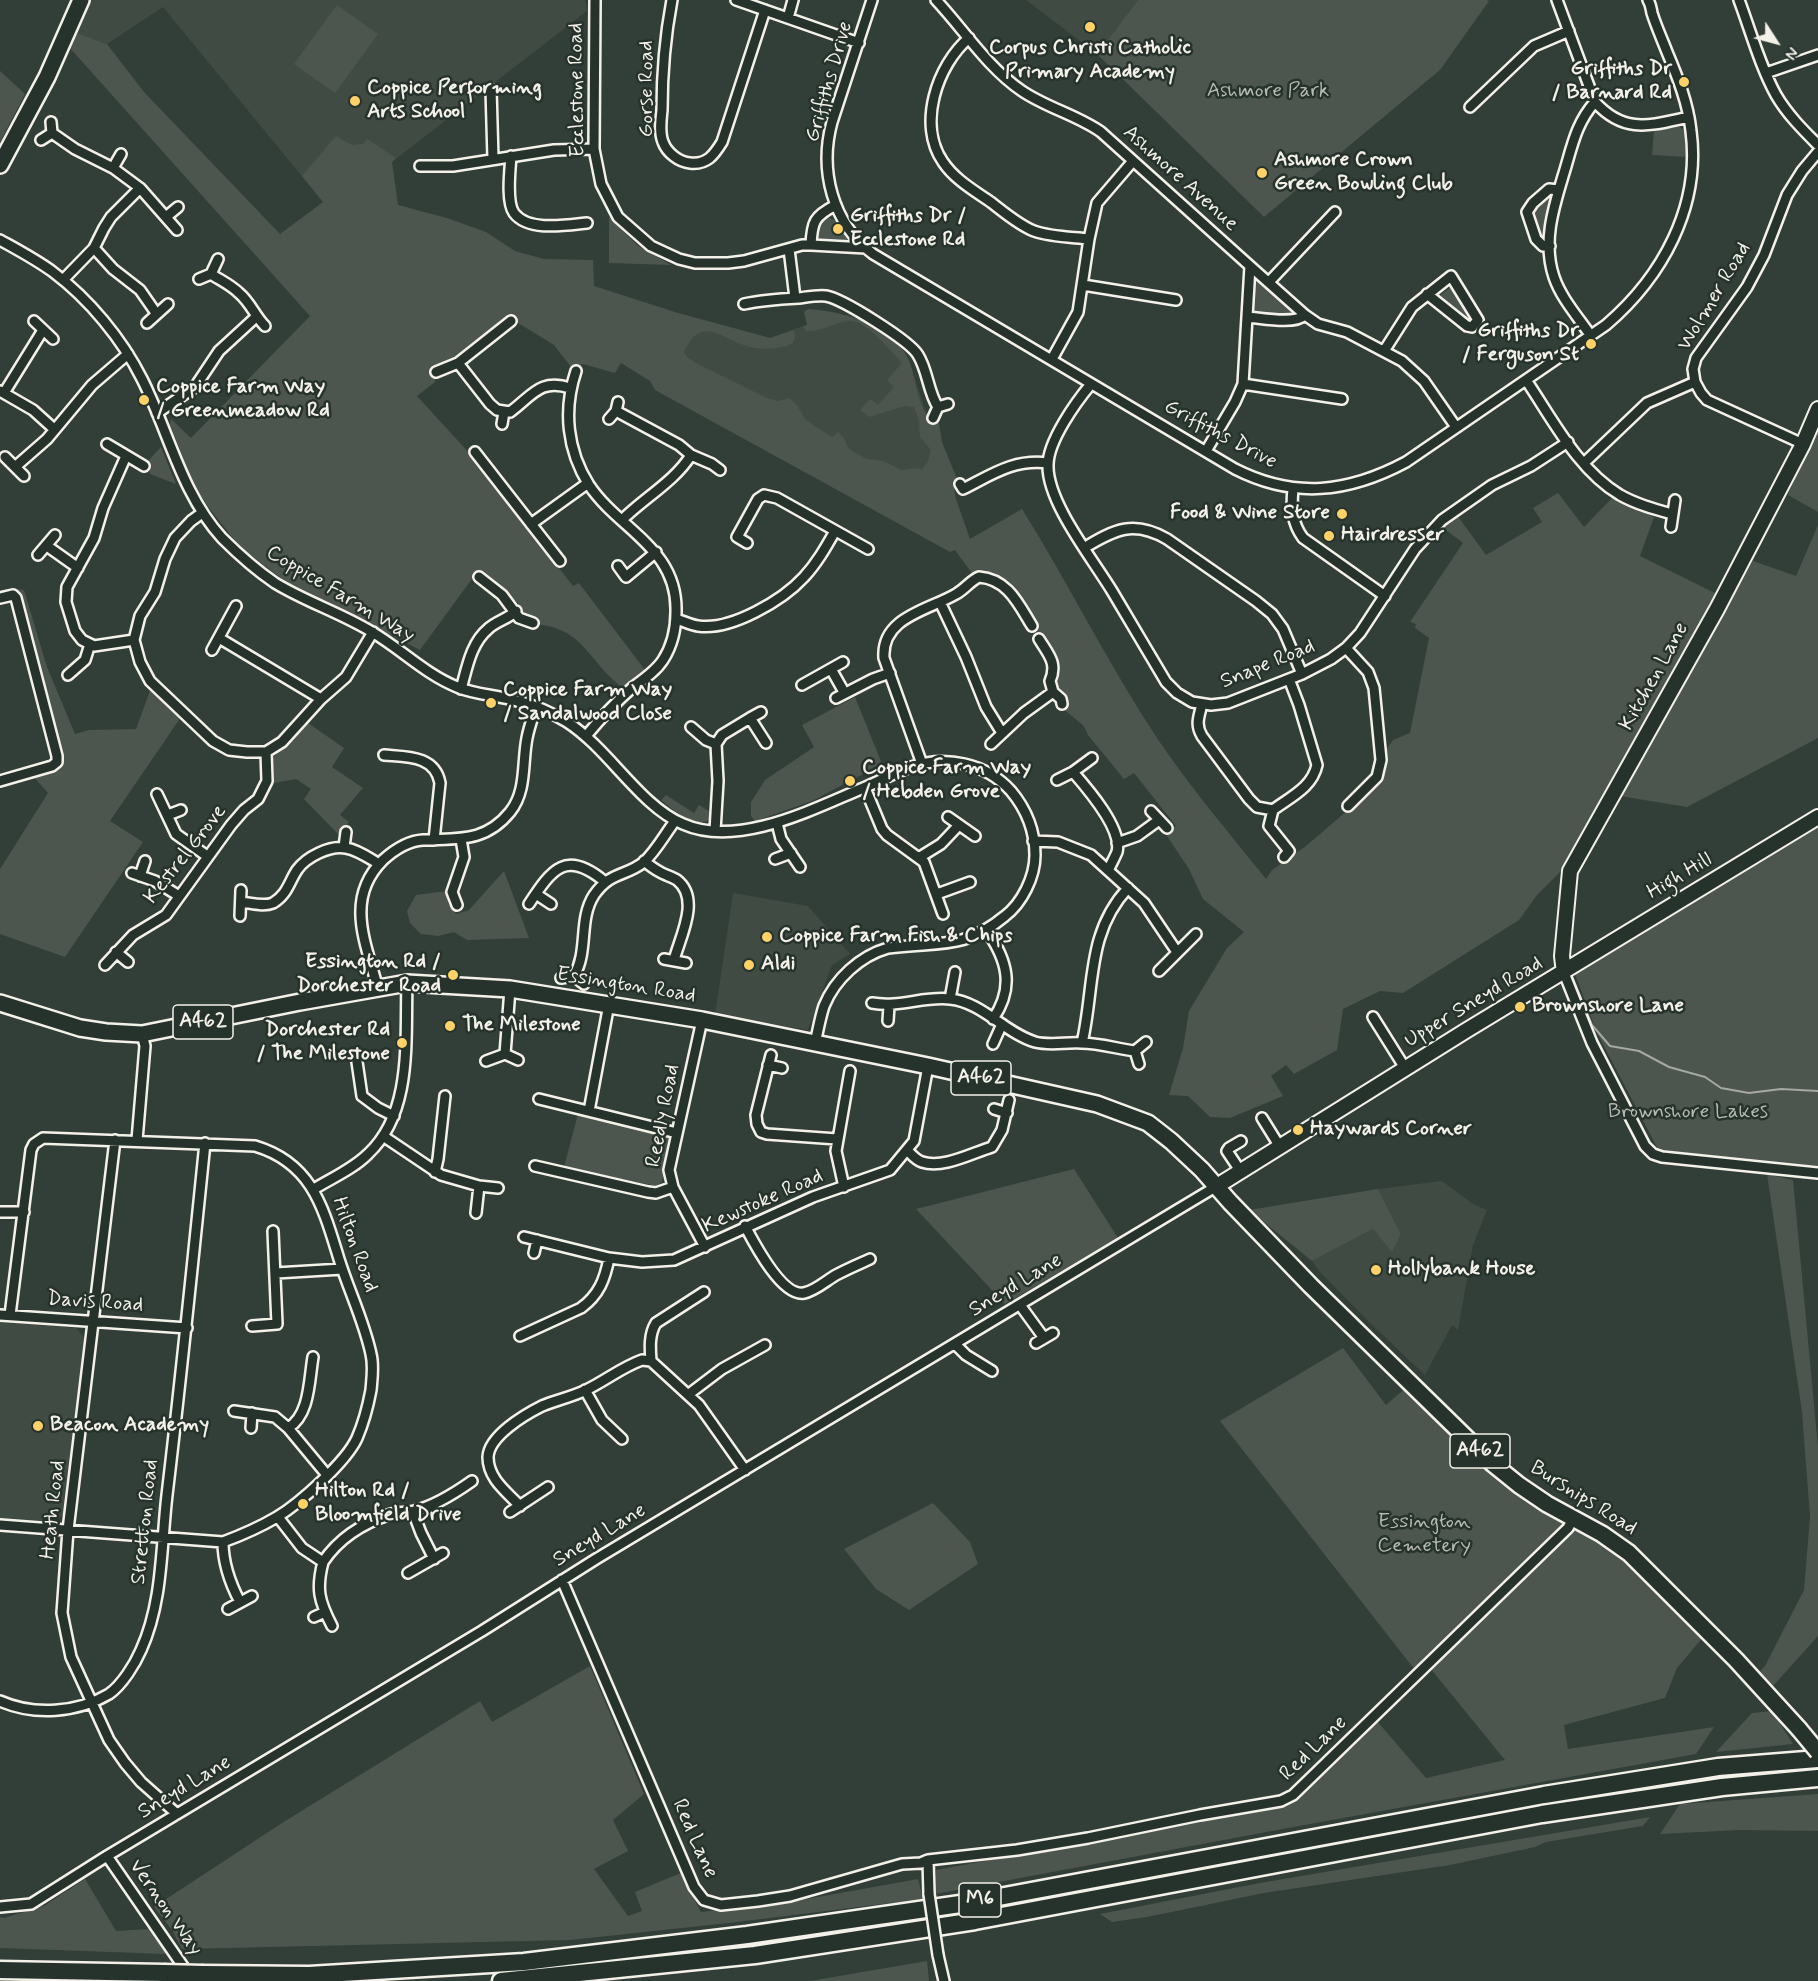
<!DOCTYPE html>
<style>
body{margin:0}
#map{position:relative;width:1818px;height:1981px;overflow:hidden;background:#323e38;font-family:Mynerve,sans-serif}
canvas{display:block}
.north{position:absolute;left:1746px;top:12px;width:60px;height:60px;-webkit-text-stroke:4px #26332d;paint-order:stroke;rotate:126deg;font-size:16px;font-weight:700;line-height:24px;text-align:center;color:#f4f1e8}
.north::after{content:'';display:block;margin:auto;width:21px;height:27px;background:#f4f1e8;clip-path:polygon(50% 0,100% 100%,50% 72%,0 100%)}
</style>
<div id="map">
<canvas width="1818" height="1981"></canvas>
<div class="north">N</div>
</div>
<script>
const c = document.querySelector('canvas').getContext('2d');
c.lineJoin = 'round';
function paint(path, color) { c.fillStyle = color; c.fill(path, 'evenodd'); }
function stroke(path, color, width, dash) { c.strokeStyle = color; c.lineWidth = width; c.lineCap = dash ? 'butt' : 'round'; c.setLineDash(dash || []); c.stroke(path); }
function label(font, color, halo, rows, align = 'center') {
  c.font = font + ' Mynerve,sans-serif'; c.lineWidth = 5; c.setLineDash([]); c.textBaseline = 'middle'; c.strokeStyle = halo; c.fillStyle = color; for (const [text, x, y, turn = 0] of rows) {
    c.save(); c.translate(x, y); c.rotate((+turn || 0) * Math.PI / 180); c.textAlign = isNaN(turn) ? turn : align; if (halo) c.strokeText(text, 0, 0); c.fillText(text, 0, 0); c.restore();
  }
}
paint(new Path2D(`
 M90,0H584L586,2L587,11L392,162L323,202L163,7L107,44L77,33Z
 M1026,0H1138L1097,54Z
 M678,313L770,338L825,318L847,315L872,325L901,347L909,361L952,493L938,504L664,356Z
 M733,893L808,906L850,954L832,965L808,1030L715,1015Z
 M1442,1181L1473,1204L1487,1210L1473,1245L1458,1330L1452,1325L1425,1375L1371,1324L1320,1272L1312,1261L1373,1229L1392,1251L1401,1234L1378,1189Z
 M0,1322L76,1328L86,1340L66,1512L54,1522L0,1519Z`), '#404b44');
paint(new Path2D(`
 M1138,0H1487L1489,1L1440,70L1264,217L1097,54Z
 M337,5L378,34L335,93L294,64Z
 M77,33L107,44L144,92L280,234L323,202L302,176L336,136L352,145L363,144L367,139L396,158L392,162L398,205L447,218L486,232L515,251L544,259L593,260L594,286L678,313L770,338L794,330L795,338L792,344C780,349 763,350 750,347C723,341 702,312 684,352L687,357L696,363L767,398L778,401L789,398L796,404L806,420L832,437L838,432L844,438L847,446L852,451L867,459L883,461L901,470L918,468L922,470L928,461L931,450L920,437L919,421L914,407L905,406L869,417L860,410L870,399L878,405L894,387L887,380L902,363C890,351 866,318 847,321C833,323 822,332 806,331L803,327L807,325L804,312L808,309C843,311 896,326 910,363C915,378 917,398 925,412C927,416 935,420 939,423L942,442L959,484L954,487L956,499L970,539L1022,509C1069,584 1108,664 1157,738C1190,787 1229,833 1266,879L1272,870L1306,846L1348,810L1381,776L1384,753L1393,740L1410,733L1429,638L1415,628L1416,624L1410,622L1463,543L1442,527L1457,515L1486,555L1542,522L1533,508L1558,493L1584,527L1612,498L1654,517L1640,556L1719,595L1565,867L1537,895L1519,920L1403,993L1380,991L1343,1009L1337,1050L1294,1074L1286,1065L1271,1076L1283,1096L1230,1118L1210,1117L1188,1096L1169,1095L1183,1048L1189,1011L1227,948L1244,932L1203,899L1189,869L1165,833L1176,826L1134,773L1124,779L1088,735L1084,726L1061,707L1066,704L1055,685V661L1010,586L991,577L974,576L955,550L950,552L655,390L650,381L621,363L615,373L583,364L571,367L554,345L510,318L451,360L435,367V382L417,396L471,455L573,586L579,583L645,670L622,687C588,662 586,630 537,624L534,618L523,615L520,605L480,571L474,576L420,650L285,581L241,548L197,493L170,425L171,419L191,438L310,316L69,47Z
 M0,71L25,94L0,142Z
 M1679,127L1686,131L1687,157L1652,155L1654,129Z
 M1548,194L1553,195L1545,238L1541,239L1531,212L1537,204Z
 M609,217L637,245L671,265L609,263Z
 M826,217L835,220L850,243L819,242L816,231L820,222Z
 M1258,278L1294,310L1295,314L1293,318L1252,314V281Z
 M1451,287L1472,319L1470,322L1438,297Z
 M1818,419V512L1788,495Z
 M161,447L176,484L150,474L147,462Z
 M1818,525V738L1687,807L1620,796L1753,561L1796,576Z
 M17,589L24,590L47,667L75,734L89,730L136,729L151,688L181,717L110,821L143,842L65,957L0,934V869L48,793L32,775L60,764L63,754Z
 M855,697L882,764L812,801L755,821L751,816V802L765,780L814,747L802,725Z
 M308,723L344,748L332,767L363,788L340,815L349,822L339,835L304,799L311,789L296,779L274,783L273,758Z
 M666,795L694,813L699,805L712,813L709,820C694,829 672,809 661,800Z
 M1818,824V1166L1660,1153L1597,1033L1575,974Z
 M504,871L529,938L467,940L454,932L438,936L421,934L410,923L407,911L416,895L447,891L448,903L456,914L469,910Z
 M578,1114L668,1136L670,1143L662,1182L656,1186L564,1167Z
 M1074,1169L1118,1238L1005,1304L916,1209Z
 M1767,1174L1793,1180L1818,1447V1636L1773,1686L1760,1671L1765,1666L1804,1590L1810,1517L1802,1412Z
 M1378,1189L1401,1234L1392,1252L1373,1229L1312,1261L1249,1210Z
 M1343,1348L1386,1405L1408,1386L1476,1462L1508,1485L1564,1521V1528L1415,1670L1220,1421Z
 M933,1503L970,1542L978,1564L909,1610L876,1589L844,1549Z
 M1575,1526L1629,1558L1705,1635L1677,1668L1665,1698L1564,1725L1568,1749L1714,1727L1696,1754L1288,1828L935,1894L936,1870L1289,1805L1376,1720L1426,1778L1505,1760L1430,1668Z
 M590,1666L644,1794L613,1820L628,1851L594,1869L628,1916L642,1911L635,1892L681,1873L701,1912L785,1903L918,1879L923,1899L729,1923L570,1940L182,1949L172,1930L154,1907L282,1823L480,1701L492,1722Z
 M1772,1711L1793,1744L1716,1752L1752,1713Z
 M1818,1794V1831L1740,1830L1660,1834L1680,1804Z
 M1650,1817L1643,1826L1546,1842L1535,1847L1450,1865L1264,1893L1147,1917L1112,1922L1100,1914L1260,1883Z
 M85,1879L116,1931L150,1929L166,1954L0,1948V1917L4,1918L44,1906Z
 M927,1961L929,1981H810Z`), '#4c564f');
stroke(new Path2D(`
 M1571,974L1592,1025L1610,1046L1639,1051L1669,1067L1705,1077L1721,1088L1749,1093L1781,1089L1818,1091`), '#a6a9a1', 2);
const street = new Path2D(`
 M595,0L594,149L601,184L618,217L651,246L679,259L695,263H728L744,261L802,245H811C812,222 814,216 836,205
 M672,0C665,37 662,72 662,110C661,120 659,132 663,142C667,153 679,162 690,163C707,165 714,155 722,142L765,10
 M736,0L859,43
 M872,0L832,122C819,170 832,223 873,254L1235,469C1294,499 1348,493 1406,462L1606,325C1662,277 1701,207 1691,131C1688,103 1678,78 1667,52C1662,39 1656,26 1652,13C1651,8 1651,5 1648,0
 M936,0C964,30 988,68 1022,91C1047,108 1077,115 1101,132L1250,266L1243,384L1235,402L1206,451
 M1557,0L1595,102C1625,135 1651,125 1689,117
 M1739,0C1751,32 1760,66 1776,95C1787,114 1803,130 1818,145
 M788,18L793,0
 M969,38C937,65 917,125 943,162C955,180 975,191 992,203C1005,213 1019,225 1034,231C1051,237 1071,237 1089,239
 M1766,73L1818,55
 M491,89L493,159
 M1470,107L1534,46L1569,31
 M52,133L75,149L113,168L121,154
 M41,140L52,133L51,122
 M511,156C510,170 506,202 514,213C528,232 567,225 587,223
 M420,166H453L554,150L594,149
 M113,168L140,188L177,230
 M166,217L178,207
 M0,240C18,250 37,260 53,272C89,299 122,339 142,379C169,432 181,493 222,538C238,554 256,570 275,583C306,602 341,613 372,632C401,649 425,674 457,687C476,695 497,695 517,701C534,705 552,713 567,722C609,749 640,806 683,824C737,848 811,810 861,789C878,782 894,773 911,767C945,755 986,763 1011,791C1026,809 1035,831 1035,855C1035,877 1022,903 1005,916C963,951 938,941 888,948C860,956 835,979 824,1006C820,1018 818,1031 815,1043
 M811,245L866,248
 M1550,246H1543L1536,239L1527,212L1533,203L1549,189L1559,190
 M94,248L113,269L140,290L156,313
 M789,249L795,298
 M1250,266L1305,315
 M211,274C220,280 231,285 239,293C250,302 255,316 265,326
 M199,279L211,274L218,259
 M63,280L94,248L104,228L111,217L140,188
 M1269,282L1335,212
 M1083,285L1176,300
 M744,304C762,300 780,299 799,298C807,297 817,295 826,296C843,299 910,341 918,355C928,371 928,392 938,407
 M1247,317C1262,318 1294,325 1305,315L1318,324L1347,332L1402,361L1424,381L1456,427
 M34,321L53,339
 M147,323L168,304
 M1591,336C1578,317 1561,298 1554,277C1542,242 1554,206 1564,173C1572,147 1576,123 1595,102
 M1384,351L1412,307L1451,276L1478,320L1472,327L1467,326L1427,294
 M1052,359L1078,312L1089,239L1097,203L1133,161
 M458,363L490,404L497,410L510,412C532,396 540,378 570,388
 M576,371C563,410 567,450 589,485C619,530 678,548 676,612C676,628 672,646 663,660C656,671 644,679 633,687C616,702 600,719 586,736
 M436,372L458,363L511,321
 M1526,380C1553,420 1578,470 1620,495C1636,504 1654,509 1672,514
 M1091,384C1076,402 1048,441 1048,465C1047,502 1092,558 1112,591C1130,621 1148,652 1166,682L1177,693L1192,702L1211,705L1228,703L1302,674L1331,659L1346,648L1360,633L1415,549L1442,520L1492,485L1531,466L1568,442
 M1243,384L1342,399
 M0,391L33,410L54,429
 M4,393L43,330
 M616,411L679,445L691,455L712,464L720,470
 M157,413L195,387L219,351L256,317
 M933,418L938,407L948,404
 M609,419L616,411L618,402
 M502,424L504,412
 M107,444L144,466
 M1803,444L1707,400L1701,393L1695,382L1693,369L1696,358L1747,287L1764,255L1787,195L1802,171L1818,152
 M475,452L560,561
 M126,456L103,508L94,538L67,587L66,602L75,631L82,640L94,646L134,640
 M5,457L24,476
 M1584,463L1647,403L1695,382
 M15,467L47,439L92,385L128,354
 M960,484L963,489C993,474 1013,459 1048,463
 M1293,489C1291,508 1292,523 1303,538L1385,596
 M202,513L191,521L175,538L165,559L155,592L140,616L134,640L140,662L150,681L213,741L229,750L247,752H266L282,742L321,699L346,677L373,632
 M622,520C644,498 675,481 691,455
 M531,524L588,483
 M1671,527L1675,500
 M747,543L737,537L758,499L764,495L777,498L868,549
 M47,546L78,568
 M1084,548C1115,529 1134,520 1167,539L1256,601L1272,614L1283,629L1302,674
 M38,555L55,535
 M618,566L626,577L656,552
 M479,577L502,595L519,618L533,623
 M0,598L13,595L16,598L57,756V762L52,766L0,781
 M940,602L966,657L986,707L1002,733
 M676,619C683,621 691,625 698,626C731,631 783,600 804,577C817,563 826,547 835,531
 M219,638L321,699
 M1039,639C1048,654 1058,663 1050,681L1053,692L1061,699L1062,704
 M1346,648L1368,672L1374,688L1381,760L1377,777L1348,806
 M212,650L236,606
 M831,669L844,692
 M68,675L85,660L90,644
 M802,685L843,662
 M461,689C467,668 471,643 488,629C496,621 508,619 516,611
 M836,698L873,679L890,673
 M1202,704C1199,717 1195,724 1202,736L1249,799L1257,807L1273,810C1290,797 1312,788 1317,765L1299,705L1289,679
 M761,712L750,718L766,743
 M691,727L706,740L716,744
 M991,744L1024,713L1053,692
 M384,755C406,757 435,755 440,783L434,840
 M922,764L884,658C881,617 929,610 956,594C965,589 970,581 979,577C1008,579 1019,605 1032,626
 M1073,772C1087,788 1123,829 1117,852C1115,857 1111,864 1109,869
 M1057,780L1073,772L1092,758
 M865,788L882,829L887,835L924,862L943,914
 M157,794L176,834L207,856
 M1273,810L1269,826L1289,851L1284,857
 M1151,811L1167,828
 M168,815L181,810
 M948,817L975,836
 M777,823L781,839L800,867
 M715,831L718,781L716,744L722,735L750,718
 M1033,841L1058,842L1091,855L1144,903L1177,952
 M1117,843L1137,836L1159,820
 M344,847L346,832
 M920,857L941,844L959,825
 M775,859L791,853
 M644,861C649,865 654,869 660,872C665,875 672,877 677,880C701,899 680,937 674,960
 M132,873L155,881L179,896
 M140,876L145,861
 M536,894L551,904
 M937,894L970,882
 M241,902C251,903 264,907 273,903C287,895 289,882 297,870C306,857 330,845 346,848C358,850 369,858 379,864
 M529,904C552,869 566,849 605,882
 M457,905L452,892L464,857L461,839
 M240,916L241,890
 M987,931C1007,960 1015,987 993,1019
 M116,952L128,962
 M664,959L686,963
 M105,965L133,935L166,915L231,825L244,810L258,799L267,781L266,752
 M1159,971L1196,934
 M1564,973L1592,1043L1645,1146L1653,1154L1662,1157L1818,1173
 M574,976C589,950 578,920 594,895C611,871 625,877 644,862C656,851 665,834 675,821
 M561,978L574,976L584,984
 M378,989C366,943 344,899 383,860C394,850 407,841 423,840C457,838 485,843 510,812C527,791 522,763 527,738C529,727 533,717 536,707
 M950,999L955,972
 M872,1003C900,1008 923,996 950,999C982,1002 1005,1033 1035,1042C1050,1046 1066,1042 1081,1043C1099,1043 1118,1049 1135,1051
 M1373,1017L1405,1068
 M702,1020L669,1170L673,1187L705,1247
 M888,1021L889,1006
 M1082,1043C1095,987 1086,933 1128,888
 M993,1044L1002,1024
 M505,1054L510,989
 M771,1055L756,1115L757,1124L761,1132L767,1134L837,1139
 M486,1061L505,1054L518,1060
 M357,1062L362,1096L378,1108L394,1116
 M1139,1064L1135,1051L1146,1042
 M768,1065L782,1068
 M539,1099L677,1133
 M994,1109L1007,1113
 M589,1111L609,1004
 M1262,1118L1280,1147
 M383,1136L441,1175L479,1186L498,1188
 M115,1140L68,1530L62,1613L71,1657L109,1740L125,1763L141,1782L177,1814
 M137,1140L145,1046L142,1034
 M1241,1141L1229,1148L1227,1151L1241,1172
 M907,1150C912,1155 916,1160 922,1162C943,1169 972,1153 992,1147L1002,1130L1009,1100
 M535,1166L648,1192L656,1193L673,1187
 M435,1172L438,1159L445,1096
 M844,1187L836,1151L850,1071
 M314,1189C332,1178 353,1169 368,1154C413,1112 405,1040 407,983
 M0,1212H24
 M476,1213L479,1186
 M745,1226C754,1243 782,1297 804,1293C815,1291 827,1280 836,1275C847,1269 859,1264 870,1259
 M524,1237L609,1258L642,1262L674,1260L813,1197L890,1170L914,1141L928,1066
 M534,1253L537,1240
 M276,1273L342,1269
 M1020,1305L1044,1338
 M0,1315L187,1328
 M252,1326L277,1324L273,1231
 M520,1336L581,1308C599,1295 605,1279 609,1258
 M1036,1343L1053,1333
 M955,1344L966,1355L992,1371
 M651,1361C650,1348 649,1334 656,1323L704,1292
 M585,1390L602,1420L622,1439
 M689,1394L722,1369L765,1345
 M234,1411L275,1417L288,1428C310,1415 309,1380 313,1357
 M251,1428L252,1413
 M288,1428L327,1475
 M520,1506C507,1492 488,1479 488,1457C489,1436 524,1415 542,1406C556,1400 572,1397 586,1390C605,1381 622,1367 642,1360L651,1361L699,1405L745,1470
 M413,1512L421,1533L434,1559
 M510,1512L548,1487
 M278,1517L302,1548L323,1562C316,1589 319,1601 332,1626
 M0,1525L223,1542C242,1535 260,1527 277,1517C300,1503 346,1462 357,1438C364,1422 368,1406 371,1390C372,1378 374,1366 371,1354C364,1321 349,1291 339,1259C323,1207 312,1163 255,1146L43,1138L34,1144L31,1150L10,1315
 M223,1542C223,1562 231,1585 240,1602
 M323,1562C339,1538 363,1523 391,1514C398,1512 406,1513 414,1511C435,1506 455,1493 472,1481
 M408,1573L443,1553
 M562,1580L694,1887L704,1900L721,1905L758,1901L790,1896L902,1864L921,1863L928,1860L929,1894
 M228,1609L252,1596
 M314,1617L325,1612
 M0,1701C34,1716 77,1713 109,1694C122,1685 135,1664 141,1650C163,1602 161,1546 167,1495C181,1378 193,1261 205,1143
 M107,1856L189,1975
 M928,1860L1017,1850L1088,1838L1200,1815L1281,1801L1293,1795L1568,1528L1573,1519
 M0,1907L31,1904L107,1856L482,1631L596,1559L1217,1186
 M938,1955L944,1981`);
const secondary = new Path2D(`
 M1564,973L1562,956L1570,871L1717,609L1803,444L1818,409
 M1217,1186L1467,1030L1818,817`);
const primary = new Path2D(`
 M0,165L47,77L81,0
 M0,1003L80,1028L106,1032L142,1034L300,1002L407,983L510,989L702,1020L928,1066L1097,1104L1148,1123L1171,1141L1202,1170L1230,1202L1311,1286L1493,1464L1519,1485L1547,1504L1602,1534L1629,1553L1736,1660L1799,1729`);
const highway = new Path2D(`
 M0,1970L164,1973
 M203,1974L309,1975L524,1962L747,1935L967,1903L1544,1795L1718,1767L1818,1759
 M501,1981L755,1955L975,1921L1542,1814L1722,1787L1818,1778`);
stroke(street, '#f4f1e8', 14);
stroke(secondary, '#f4f1e8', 18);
stroke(primary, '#f4f1e8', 20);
stroke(highway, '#f4f1e8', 21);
stroke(street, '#26332d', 9);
stroke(secondary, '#26332d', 14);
stroke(primary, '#26332d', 15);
stroke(highway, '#26332d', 16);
const streetBridge = new Path2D(`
 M929,1894L938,1955`);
const primaryBridge = new Path2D(`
 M1799,1729L1818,1752`);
const highwayBridge = new Path2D(`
 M164,1973L203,1974`);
stroke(streetBridge, '#f4f1e8', 14, []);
stroke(primaryBridge, '#f4f1e8', 20, []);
stroke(highwayBridge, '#f4f1e8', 21, []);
stroke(streetBridge, '#26332d', 9);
stroke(primaryBridge, '#26332d', 15);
stroke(highwayBridge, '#26332d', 16);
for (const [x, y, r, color] of [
 [1090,27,6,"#ffd166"],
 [1684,82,6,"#ffd166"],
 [355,101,6,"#ffd166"],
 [1262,173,6,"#ffd166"],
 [838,229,6,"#ffd166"],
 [1591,344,6,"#ffd166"],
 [144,400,6,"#ffd166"],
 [1342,514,6,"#ffd166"],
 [1329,536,6,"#ffd166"],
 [491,703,6,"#ffd166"],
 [850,781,6,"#ffd166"],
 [767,937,6,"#ffd166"],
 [749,965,6,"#ffd166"],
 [453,975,6,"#ffd166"],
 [1520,1007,6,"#ffd166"],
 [450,1026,6,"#ffd166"],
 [402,1043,6,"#ffd166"],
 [1298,1130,6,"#ffd166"],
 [1376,1270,6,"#ffd166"],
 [38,1426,6,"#ffd166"],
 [303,1504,6,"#ffd166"]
]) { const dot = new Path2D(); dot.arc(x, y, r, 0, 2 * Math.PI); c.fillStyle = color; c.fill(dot); stroke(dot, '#26332d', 2); }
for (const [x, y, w] of [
 [203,1022,60],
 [981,1078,60],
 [1480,1451,60],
 [980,1900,42]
]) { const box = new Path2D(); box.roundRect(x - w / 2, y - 17, w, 34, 4.5); c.fillStyle = '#26332d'; c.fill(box); stroke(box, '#f4f1e8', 1.5); }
label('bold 20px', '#f4f1e8', null, [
 ["A462",203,1022],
 ["A462",981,1078],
 ["A462",1480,1451],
 ["M6",980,1900]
]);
label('bold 21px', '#f4f1e8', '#26332d', [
 ["Corpus Christi Catholic",1090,49,"center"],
 ["Primary Academy",1090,73,"center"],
 ["Griffiths Dr",1672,70,"right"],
 ["/ Barnard Rd",1672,94,"right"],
 ["Coppice Performing",367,89],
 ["Arts School",367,113],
 ["Ashmore Crown",1274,161],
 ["Green Bowling Club",1274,185],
 ["Griffiths Dr /",850,217],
 ["Ecclestone Rd",850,241],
 ["Griffiths Dr",1579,332,"right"],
 ["/ Ferguson St",1579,356,"right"],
 ["Coppice Farm Way",156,388],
 ["/ Greenmeadow Rd",156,412],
 ["Food & Wine Store",1330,514,"right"],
 ["Hairdresser",1341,536],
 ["Coppice Farm Way",503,691],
 ["/ Sandalwood Close",503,715],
 ["Coppice Farm Way",862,769],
 ["/ Hebden Grove",862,793],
 ["Coppice Farm Fish & Chips",779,937],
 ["Essington Rd /",441,963,"right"],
 ["Dorchester Road",441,987,"right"],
 ["Aldi",761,965],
 ["Brownshore Lane",1532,1007],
 ["The Milestone",462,1026],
 ["Dorchester Rd",390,1031,"right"],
 ["/ The Milestone",390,1055,"right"],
 ["Haywards Corner",1310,1130],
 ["Hollybank House",1388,1270],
 ["Beacon Academy",50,1426],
 ["Hilton Rd /",315,1492],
 ["Bloomfield Drive",315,1516]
], 'left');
label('21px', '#f4f1e8', '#26332d', [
 ["Griffiths Drive",830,82,-74],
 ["Gorse Road",648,89,-90],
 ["Ecclestone Road",578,90,-91],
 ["Ashmore Avenue",1180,179,42],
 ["Wolmer Road",1715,297,-59],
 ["Griffiths Drive",1220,435,28],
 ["Coppice Farm Way",340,595,31],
 ["Snape Road",1268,665,-22],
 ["Kitchen Lane",1655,677,-61],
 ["Kestrel Grove",186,855,-52],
 ["High Hill",1680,877,-31],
 ["Essington Road",626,986,9],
 ["Upper Sneyd Road",1474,1003,-31],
 ["Reedly Road",664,1116,-79],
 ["Kewstoke Road",763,1202,-24],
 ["Hilton Road",354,1245,70],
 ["Sneyd Lane",1016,1286,-31],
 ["Davis Road",95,1303,4],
 ["Bursnips Road",1583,1499,32],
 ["Heath Road",54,1510,-84],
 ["Stretton Road",146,1522,-84],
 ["Sneyd Lane",600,1536,-31],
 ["Red Lane",1314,1749,-44],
 ["Sneyd Lane",185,1788,-31],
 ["Red Lane",694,1839,66],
 ["Vernon Way",165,1908,55]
]);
label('21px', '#b9bbb2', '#26332d', [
 ["Ashmore Park",1268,92],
 ["Brownshore Lakes",1688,1113],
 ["Essington",1424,1523],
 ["Cemetery",1424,1547]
]);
</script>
